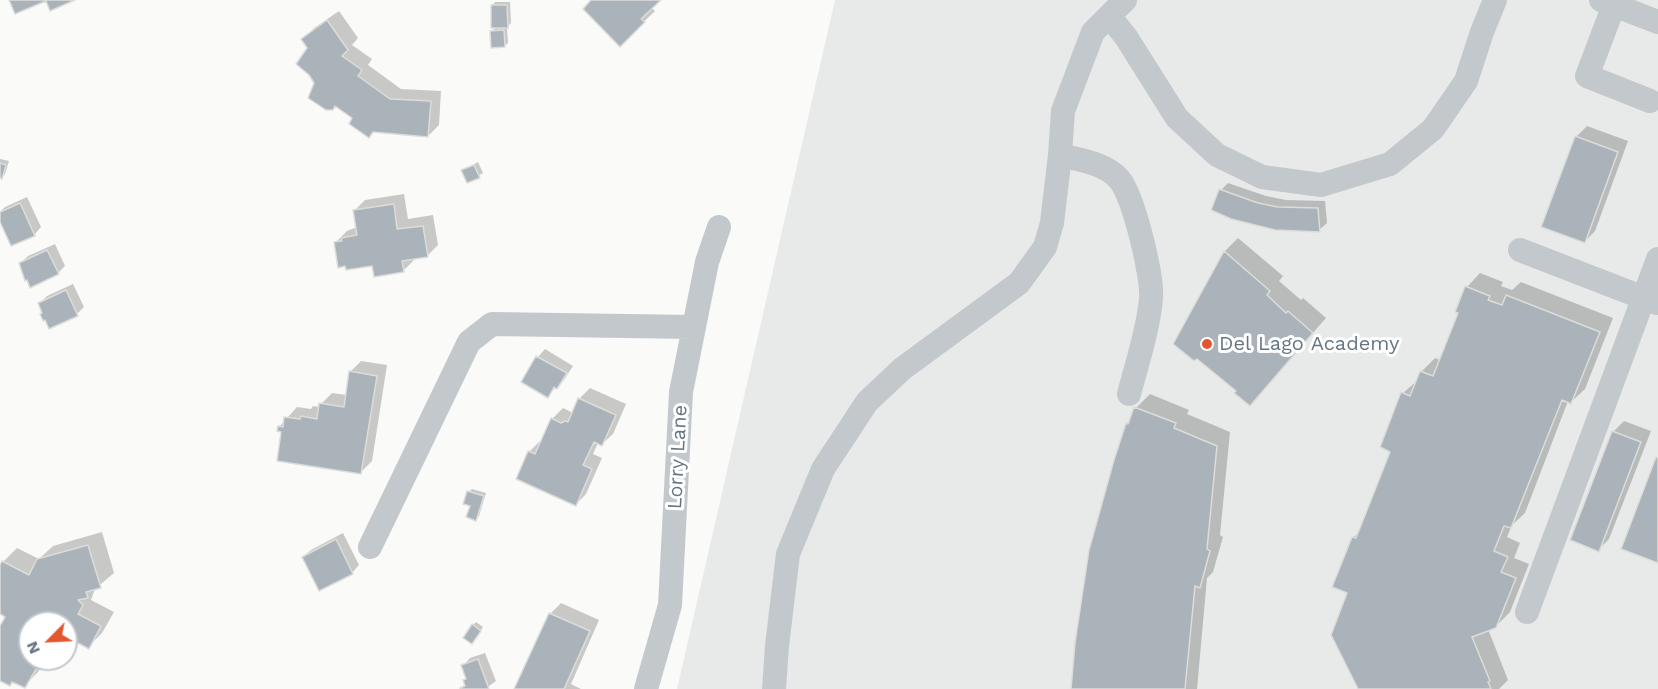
<!DOCTYPE html>
<style>
body{margin:0}
#map{position:relative;width:1658px;height:689px;overflow:hidden;background:#fafaf8;font-family:"Work Sans",sans-serif}
canvas{display:block}
.north{position:absolute;left:18px;top:611px;width:60px;height:60px;box-sizing:border-box;background:#fff;border:2px solid #c1c8cd;border-radius:50%;rotate:246deg;font-size:16px;font-weight:700;line-height:24px;text-align:center;color:#657683}
.north::after{content:'';display:block;margin:auto;width:21px;height:27px;background:#e4572e;clip-path:polygon(50% 0,100% 100%,50% 72%,0 100%)}
</style>
<div id="map">
<canvas width="1658" height="689"></canvas>
<div class="north">N</div>
</div>
<script>
const c = document.querySelector('canvas').getContext('2d');
c.lineJoin = 'round';
function paint(path, color) { c.fillStyle = color; c.fill(path, 'evenodd'); }
function stroke(path, color, width, dash) { c.strokeStyle = color; c.lineWidth = width; c.lineCap = dash ? 'butt' : 'round'; c.setLineDash(dash || []); c.stroke(path); }
function label(font, color, halo, rows, align = 'center') {
  c.font = font + ' "Work Sans",sans-serif'; c.lineWidth = 6; c.setLineDash([]); c.textBaseline = 'middle'; c.strokeStyle = halo; c.fillStyle = color; for (const [text, x, y, turn = 0] of rows) {
    c.save(); c.translate(x, y); c.rotate((+turn || 0) * Math.PI / 180); c.textAlign = isNaN(turn) ? turn : align; if (halo) c.strokeText(text, 0, 0); c.fillText(text, 0, 0); c.restore();
  }
}
paint(new Path2D(`
 M835,0H1658V689H677Z`), '#e8e9e9');
paint(new Path2D(`
 M593,0H659L651,7L655,11L620,45Z
 M495,2H510L511,23L507,27L508,43L504,46L492,31L497,27L492,6Z
 M339,11L358,38L352,45L372,59L368,65L401,89L441,91L439,125L428,136L377,132L336,105L316,83L309,48L303,39L314,28Z
 M1587,126L1628,141L1595,231L1585,241L1576,137Z
 M0,159L9,161L5,174L2,177H0Z
 M478,162L483,173L468,182L463,171Z
 M1228,183L1266,196L1286,200L1325,201L1327,223L1319,230L1221,190Z
 M404,194L408,219L433,215L438,245L427,256L413,258L414,260L403,271L373,264L336,242L347,231L357,227L354,211L365,200Z
 M27,197L41,227L34,235L0,218V212L5,207Z
 M1238,238L1283,276L1279,281L1301,300L1303,298L1326,318L1250,404L1238,391L1197,357L1175,343L1225,251Z
 M55,244L65,266L58,273L20,264L28,256Z
 M1480,273L1503,282L1501,286L1512,290L1521,282L1613,318L1585,389L1571,402L1568,401L1525,513L1512,525L1507,537L1520,543L1514,558L1529,564L1510,612L1496,626L1488,629L1508,680L1499,689H1360L1349,593L1353,538L1360,531L1392,451L1403,393L1418,380L1421,372L1435,358L1440,360L1460,312L1467,287Z
 M73,284L84,307L77,314L46,318L39,304L47,296Z
 M545,349L573,366L564,380L547,396L523,382L538,357Z
 M361,361L387,365L372,461L361,472L279,427L297,407L311,409L313,406L320,407L321,404L332,393L347,395L350,372Z
 M590,388L626,404L613,434L602,444L598,443L593,454L602,458L586,494L575,505L529,452L540,441L542,442L552,419L563,408L573,413L579,399Z
 M1150,394L1189,410L1187,414L1230,432L1220,535L1223,537L1213,572L1207,578L1197,689H1074L1115,461L1127,423L1132,419L1136,408Z
 M1624,421L1651,431L1609,539L1598,550L1613,432Z
 M472,489L486,493L479,516L476,519L469,492Z
 M102,532L114,573L95,589L91,600L114,612L102,633L88,647L69,636L66,639V623H30V659H46L38,672L24,686L13,681L0,679V630L7,616L0,613V568L3,562L17,548L39,559L53,546Z
 M343,533L359,565L352,573L303,557L311,550Z
 M561,603L599,620L571,684L581,689H516L550,614Z
 M476,622L483,627L475,639L473,625Z
 M485,653L496,681L485,689H462L467,678L463,666L470,658Z`), '#0003');
const building = new Path2D(`
 M9,0H75L50,11L46,1L15,14Z
 M591,0H661L641,19L645,22L620,47L583,9Z
 M491,5H507L508,28H491Z
 M327,20L348,50L342,56L362,70L358,76L390,99L431,101L428,137L373,132L369,138L349,124L352,118L335,106L333,110H326L308,98L314,83L309,75L296,64L307,48L301,39Z
 M504,30L505,47L491,48L490,31Z
 M1575,136L1618,152L1585,243L1541,227Z
 M0,163L6,165L2,179L0,178Z
 M474,165L480,178L467,183L461,170Z
 M1219,189L1258,203L1278,207L1318,208L1320,232L1275,230L1231,219L1211,210Z
 M20,203L35,236L11,246L0,222V212Z
 M394,204L397,229L423,226L428,257L402,261L404,272L374,277L372,266L346,270L345,266L338,268L334,242L342,241L341,238L357,235L353,210Z
 M47,250L59,274L30,288L27,280L25,281L19,263Z
 M1224,251L1270,291L1267,295L1286,313L1288,311L1313,333L1250,406L1234,393L1236,391L1197,359L1194,361L1173,344Z
 M1465,286L1490,296L1488,300L1502,305L1506,295L1600,332L1571,404L1562,400L1511,528L1504,526L1494,551L1508,557L1501,572L1516,578L1496,628L1472,637L1490,681L1488,682L1491,689H1358L1331,635L1347,593L1332,587L1352,537L1356,538L1390,452L1380,447L1401,392L1410,396L1420,371L1433,376L1458,313L1455,312Z
 M66,290L78,316L49,329L45,320L43,321L40,314L42,313L38,303Z
 M536,356L567,373L557,389L554,387L548,398L521,382Z
 M349,371L377,376L361,474L277,461L281,432L277,431L278,426L283,427L284,417L300,419L301,416L317,419L319,403L344,407Z
 M578,398L616,415L602,446L594,442L583,465L592,469L576,506L516,479L528,451L535,454L551,418L561,423L565,421L568,422Z
 M1134,407L1176,423L1174,428L1217,446L1207,549L1210,551L1200,588L1195,586L1185,689H1071L1075,643L1089,550L1114,460L1126,423L1128,424Z
 M1612,431L1641,442L1599,552L1570,540Z
 M1656,457L1658,458V563L1621,549Z
 M467,491L484,496L476,521L466,517L470,506L463,504Z
 M336,539L353,574L319,591L302,557Z
 M88,545L101,588L86,592L88,598L78,600L83,605L78,614L101,626L89,649L67,637L66,639V623H30V659H42L25,688L12,682L10,686L0,681V626L5,617L0,614V565L2,561L29,575L37,559Z
 M549,613L590,631L564,689H514Z
 M472,624L481,631L472,644L463,638Z
 M478,659L489,689H460V688L465,686L463,680L466,679L461,665Z`);
paint(building, '#aab3b9');
stroke(building, '#dcdcda', 1.5);
stroke(new Path2D(`
 M1601,0L1658,22
 M1614,5L1587,76L1650,101
 M1109,16L1126,37L1177,118L1217,155L1262,177L1321,185L1390,164L1433,129L1466,81L1482,32L1495,0
 M1060,155C1080,160 1105,163 1119,179C1134,197 1153,277 1151,299C1148,331 1137,363 1129,394
 M1520,250L1657,303
 M370,547L469,342L492,324L694,327
 M1527,612L1658,259
 M646,689L670,605L681,392L707,262L719,227
 M774,689L777,646L788,554L823,469L867,402L902,369L1019,283L1045,247L1052,223L1060,155L1063,111L1093,32L1125,0`), '#c3c8cc', 24);
for (const [x, y, r, color] of [
 [1207,344,6,"#e4572e"]
]) { const dot = new Path2D(); dot.arc(x, y, r, 0, 2 * Math.PI); c.fillStyle = color; c.fill(dot); stroke(dot, '#fff', 2); }
label('20px', '#657683', '#fff', [
 ["Del Lago Academy",1219,344]
], 'left');
label('20px', '#657683', '#fff', [
 ["Lorry Lane",678,457,-87]
]);
</script>
